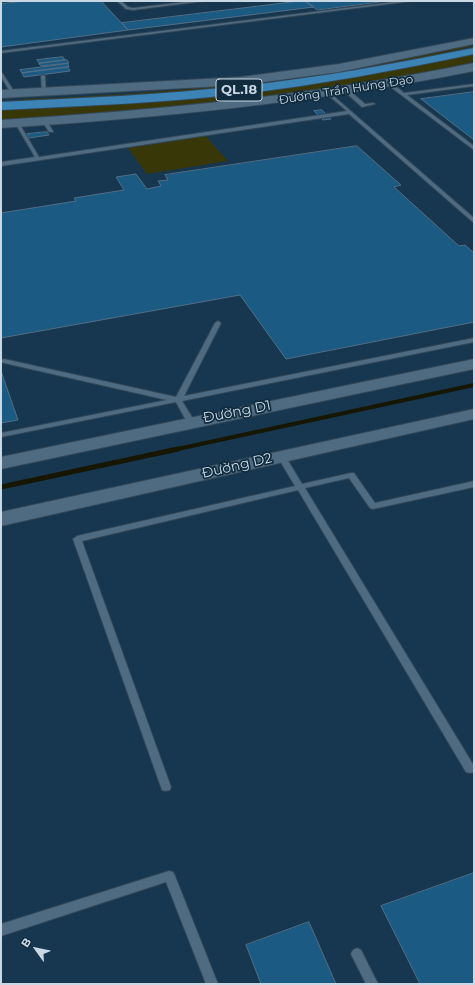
<!DOCTYPE html>
<meta charset="utf-8">
<style>
body{margin:0}
#map{position:relative;width:475px;height:985px;overflow:hidden;background:#112c3f;font-family:Montserrat,sans-serif}
canvas{display:block}
.frame{position:absolute;inset:0;border:2px solid #c9d8e5;pointer-events:none}
.north{position:absolute;left:16px;top:929px;width:40px;height:40px;-webkit-text-stroke:3px #112c3f;paint-order:stroke;rotate:303deg;font-size:11px;font-weight:700;line-height:16px;text-align:center;color:#c9d8e5}
.north::after{content:'';display:block;margin:auto;width:14px;height:18px;background:#c9d8e5;clip-path:polygon(50% 0,100% 100%,50% 72%,0 100%)}
</style>
<div id="map">
<canvas width="475" height="985"></canvas>
<div class="frame"></div>
<div class="north">B</div>
</div>
<script>
const c = document.querySelector('canvas').getContext('2d');
c.lineJoin = 'round';
function paint(path, color) { c.fillStyle = color; c.fill(path, 'evenodd'); }
function stroke(path, color, width, dash) { c.strokeStyle = color; c.lineWidth = width; c.lineCap = dash ? 'butt' : 'round'; c.setLineDash(dash || []); c.stroke(path); }
function label(font, color, halo, rows, align = 'center') {
  c.font = font + ' Montserrat,sans-serif'; c.lineWidth = 3.5; c.setLineDash([]); c.textBaseline = 'middle'; c.strokeStyle = halo; c.fillStyle = color; for (const [text, x, y, turn = 0] of rows) {
    c.save(); c.translate(x, y); c.rotate((+turn || 0) * Math.PI / 180); c.textAlign = isNaN(turn) ? turn : align; if (halo) c.strokeText(text, 0, 0); c.fillText(text, 0, 0); c.restore();
  }
}
paint(new Path2D(`
 M1,1H474V984H1Z`), '#16374f');
paint(new Path2D(`
 M474,44V46C392,65 307,80 224,88C159,94 95,97 30,101L20,99C172,94 325,79 474,44Z
 M474,54V63L358,86L195,107L1,120V110L350,77Z
 M206,136L228,161L147,174L128,148Z`), '#383707');
stroke(new Path2D(`
 M173,450L474,385`), '#171600', 4);
stroke(new Path2D(`
 M1,487L178,449`), '#171600', 5);
const building = new Path2D(`
 M27,1H101L128,30L1,47V4Z
 M300,1H305L314,7L128,30L122,23Z
 M305,1H387L318,10Z
 M63,57L65,60L39,63L37,60Z
 M67,60L69,63L41,66L39,64Z
 M68,64L69,67L22,73L20,70Z
 M68,67L70,71L24,77L22,73Z
 M474,92V140L421,99Z
 M322,110L331,119L323,120L314,111Z
 M47,132L49,135L29,138L27,134Z
 M357,146L401,185L394,187L459,246L465,245L474,253V322L286,359L240,295L1,338V213L76,201L74,198L124,190L116,177L136,174L147,189L161,186L158,181L168,180L165,175Z
 M1,371L18,420L1,423Z
 M474,873V984H420L381,906Z
 M309,922L336,984H261L246,945Z`);
paint(building, '#1a5a83');
stroke(building, '#526e84', 1);
const service = new Path2D(`
 M117,1H121L128,7L133,8L193,1H205L133,10L126,9Z
 M401,1H412L1,53V51Z
 M1,73L3,74L15,93V94L11,93L1,77Z
 M43,75L45,76L46,92L44,93L42,92L41,76Z
 M388,83H392L404,93L474,84V86L407,95L474,146V150L388,85Z
 M345,90H349L365,104L373,103L375,104L362,107L345,92Z
 M330,93L474,218V223L349,114L1,166V162L35,157L15,123L17,122L19,123L39,157L347,111L328,95V94Z
 M42,120H46L53,131V132H49L42,121Z
 M218,321L221,323L184,396L474,338V342L182,401L195,422L191,424H188L176,402L1,437V433L167,400L4,363L2,362V360L4,359L176,397L215,323Z
 M278,454H284L302,484L351,473H354L375,503L474,481V487L373,509L370,508L349,478L305,488L474,766V772L470,773L466,772L298,490L82,541L171,787L170,790L166,791L162,790L73,539L77,536L295,486L277,456Z
 M169,871L173,872L175,876L218,984H206L166,882L1,936V924Z
 M357,948L361,950L378,984H366L351,954L353,950Z`);
const tertiary = new Path2D(`
 M474,359V369L1,469V457Z
 M474,409V419L1,526V512Z`);
const secondary = new Path2D(`
 M474,38V44L339,72L241,85L1,98V90L241,77L339,64Z
 M474,63V71C318,102 160,118 1,128V120C160,110 318,95 474,63Z`);
const trunk = new Path2D(`
 M474,48V54C397,70 319,85 240,94C161,103 81,106 1,110V102C81,98 161,95 240,86C319,78 397,63 474,48Z`);
stroke(service, '#344757', 2);
stroke(tertiary, '#344757', 2);
stroke(secondary, '#344757', 2);
stroke(trunk, '#344757', 2);
paint(service, '#4f6b81');
paint(tertiary, '#4f6b81');
paint(secondary, '#4f6b81');
paint(trunk, '#3c84b6');
label('12px', '#c9d8e5', '#112c3f', [
 ["Đường Trần Hưng Đạo",346,90,-9]
]);
for (const [x, y, w] of [
 [239,90,46]
]) { const box = new Path2D(); box.roundRect(x - w / 2, y - 11, w, 22, 3); c.fillStyle = '#112c3f'; c.fill(box); stroke(box, '#c9d8e5', 1); }
label('bold 13px', '#c9d8e5', null, [
 ["QL.18",239,90]
]);
label('14px', '#c9d8e5', '#112c3f', [
 ["Đường D1",237,412,-11],
 ["Đường D2",237,466,-13]
]);
</script>
